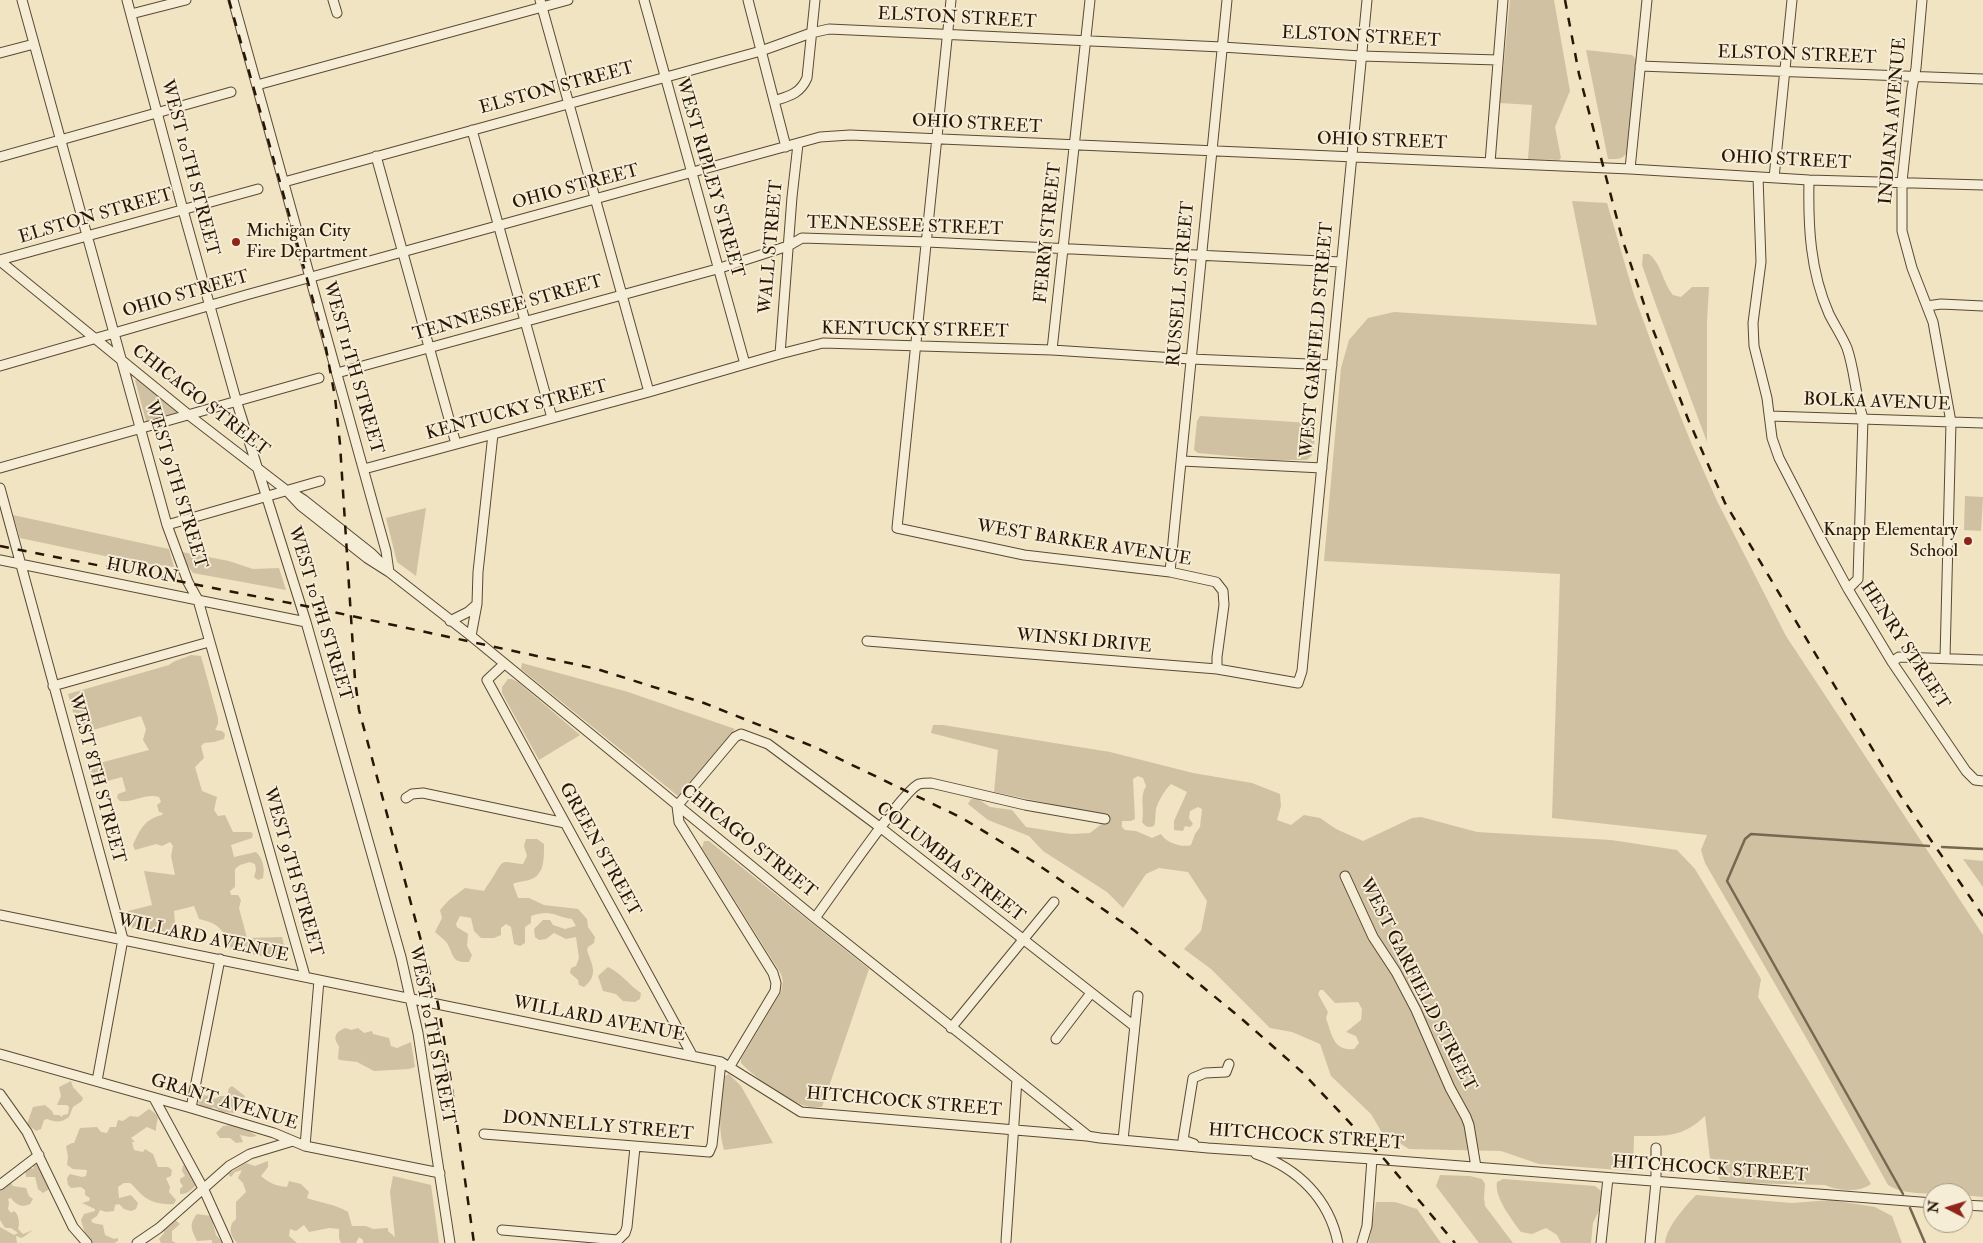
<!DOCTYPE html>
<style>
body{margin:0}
#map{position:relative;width:1983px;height:1243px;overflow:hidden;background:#f1e4c2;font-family:"IM FELL Double Pica",serif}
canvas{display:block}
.north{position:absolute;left:1923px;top:1183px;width:50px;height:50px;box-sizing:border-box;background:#f6edd7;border:1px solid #a49783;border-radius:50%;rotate:275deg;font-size:14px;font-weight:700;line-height:20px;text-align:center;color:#281505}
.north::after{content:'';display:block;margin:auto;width:18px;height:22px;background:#8f2418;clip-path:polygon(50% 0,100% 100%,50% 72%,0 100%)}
</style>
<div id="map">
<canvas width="1983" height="1243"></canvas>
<div class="north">N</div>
</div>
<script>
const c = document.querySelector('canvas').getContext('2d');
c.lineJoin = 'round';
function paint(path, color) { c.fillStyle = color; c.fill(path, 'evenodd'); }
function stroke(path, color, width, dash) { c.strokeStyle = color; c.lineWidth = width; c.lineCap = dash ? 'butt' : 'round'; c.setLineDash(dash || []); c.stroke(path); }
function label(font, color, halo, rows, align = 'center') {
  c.font = font + ' "IM FELL Double Pica",serif'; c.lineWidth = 4; c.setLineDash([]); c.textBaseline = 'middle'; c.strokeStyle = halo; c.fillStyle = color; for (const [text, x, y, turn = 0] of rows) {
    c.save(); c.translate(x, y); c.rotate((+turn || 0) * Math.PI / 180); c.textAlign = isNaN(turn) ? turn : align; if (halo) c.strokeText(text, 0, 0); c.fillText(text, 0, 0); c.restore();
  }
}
paint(new Path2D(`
 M1510,0H1554L1570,91L1555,127L1561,158L1559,160L1528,159L1532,105L1500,103Z
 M1586,50L1632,55L1636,59L1627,152C1623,160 1617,159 1608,159Z
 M1572,201L1607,203L1634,295L1657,358L1692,445L1718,503L1786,636L1983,935V1197L1963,1195V1193C1942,1193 1906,1197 1888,1185L1816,1055L1705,863L1701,850L1707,835L1552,818L1560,574L1324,561L1341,368L1349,340L1368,318L1394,312L1597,325Z
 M1643,254H1649C1662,265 1662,281 1673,295L1681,297L1692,287H1709L1707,321V442L1656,305L1642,265Z
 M137,379L172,406L176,410V413L146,421L135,380Z
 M1200,416L1310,423L1316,428L1313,454L1307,460H1271L1198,453L1194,450L1197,421Z
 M1965,496L1983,497L1981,531L1964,530Z
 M426,508L416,576L397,562L386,518Z
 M13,515L169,549L174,567L133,562L20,538Z
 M182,552L229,561L253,569L279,568L286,590L193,573L188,566Z
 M191,655L201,656L218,718V724L215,730L222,731L225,734L224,739L214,742L204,743L201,746L204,758L195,767L202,791L217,797L214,810L218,816L225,815L233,832H251L253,834L252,838L231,845L234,857L256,852C263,858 265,869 263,878L258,880L254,877L256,870L255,864L250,862L240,865L235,869V887L230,891L231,895H238L241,900L239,908L247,938L282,937L287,957L285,960L232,951C224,931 221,924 199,919L194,906L174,911L176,937L132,928L128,911L152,905L144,871L175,875L171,856L173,846L170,842L162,846L156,844L135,850L133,845C140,829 145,819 162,815L163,813L159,812L157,805L161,802L159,797C145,793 134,803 120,801L117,798L118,794L126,791L122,777L93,785L88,766L149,750L143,740L146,729L141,716L79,734L68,694L169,665C176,659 183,659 191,655Z
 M522,663L628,692L735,729L678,796L521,669Z
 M508,679H512L518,682L580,735L539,760L502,693V687Z
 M933,725H943L1110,752L1193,773L1252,783L1280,794L1281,806L1277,820L1291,825L1304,815L1320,818L1336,829L1363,841L1412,818L1421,817L1477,832L1611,840L1677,850L1695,869L1761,979L1758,997L1871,1184C1859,1193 1838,1191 1825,1185L1742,1183L1720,1180L1710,1159L1705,1116C1682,1138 1665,1136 1634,1136L1633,1171L1539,1164L1501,1151L1409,1149L1381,1131L1371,1114L1331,1076L1320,1044L1292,1032L1270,1028L1211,969L1184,949L1201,931L1207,901L1188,872L1159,868L1146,874L1123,908L1107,892L1043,851L1029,836L988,820L968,804L971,799H978L990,807L1012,810L1026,827L1070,834L1090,833L1108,819L1103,815L994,792L998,750L931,733ZM1138,776L1143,778L1146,786C1139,798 1145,809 1142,822C1146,827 1148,828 1154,826C1156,820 1155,815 1156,809C1158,801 1165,790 1171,784L1187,792L1174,821V830L1183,831L1185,826L1190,827L1193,824L1189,818L1190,811L1198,807L1202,809L1200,827L1195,834L1191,845C1183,848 1166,843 1161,834L1152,838L1136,831L1125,830L1122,827V821H1131L1135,819L1133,779ZM1320,990H1323L1335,1003L1358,1002L1362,1009L1361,1020L1346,1032L1356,1036L1359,1043L1354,1049C1333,1051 1332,1035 1326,1018L1328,1012L1318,994Z
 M526,839H537L544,844C544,857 545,876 529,880C524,882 518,881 513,884L518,898H529L544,905L578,909L587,919L588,927L595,937L594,943L588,947L587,950C592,965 599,975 584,987L579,985L578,980L570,973L571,968L576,966L579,958L576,937L566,939L554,933L546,939L539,940L535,937L534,929L543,920H550L553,925L565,929L576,926L572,919C553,916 552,909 531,916V923L525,927V943L520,946L514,944L511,927L506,924L501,928V935L494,938H481L474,931L471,918L460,916L456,924L457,927L468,934L467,946L472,955L469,962C451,963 454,955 447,943C444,939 439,936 435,932L442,918L440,910L449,900L465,888L484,891C487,885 490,882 493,877C505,857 500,862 523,864L527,856L524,846Z
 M704,841H709L869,969L822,1107C817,1107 811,1108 806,1106C788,1102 754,1077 741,1063V1059L781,992L783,981L781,974L702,848Z
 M1963,859L1983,861V887Z
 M608,967C621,973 629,985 641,993L640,999L635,1002L623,1001L616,994L603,991L598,976Z
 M346,1028L351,1030L358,1028L364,1033L372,1031L373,1034L389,1038L391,1046L397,1048L411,1042L415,1067L409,1069L374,1071L357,1062L340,1060L338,1059L339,1046C332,1037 336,1031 346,1028Z
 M729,1074L741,1086L773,1143L724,1150C717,1126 721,1103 724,1078L725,1076Z
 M71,1081L73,1087L83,1098L82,1101L73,1107L69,1117C61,1123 55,1122 47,1119L44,1120L41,1129L36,1131L27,1124L33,1107L45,1105L52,1111L54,1115H59L62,1117L63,1115L68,1114L69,1107L67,1105H57L61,1096L59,1087Z
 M232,1086L245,1096L242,1106L240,1103L237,1105V1110L235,1113L222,1112L213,1107L209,1110C199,1108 195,1101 200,1092L206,1096L211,1094L215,1099L220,1096H227L229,1088Z
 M149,1109C163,1118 156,1118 156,1131L147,1127L131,1138L135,1142H132L134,1150L143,1152L145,1149L153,1154L158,1167H168L172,1170L171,1176L166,1178L170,1187L169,1192L176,1200L174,1204C162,1205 147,1202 139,1192C135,1188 134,1186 130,1183H124L118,1187L119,1198L131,1195L138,1203L136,1209L131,1211L124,1209L119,1204L115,1205L114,1211L106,1212L100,1210L97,1216L91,1220L93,1223L103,1225L105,1235L114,1239L118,1238V1241L114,1243H92L85,1233L81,1220L84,1214L95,1211V1209L82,1203L89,1201L90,1198L85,1195V1190L81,1187L71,1188L68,1185L67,1178L70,1174L82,1177L86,1176L87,1170L73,1169L67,1165L68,1157L66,1146L72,1143H74L80,1128L97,1127L101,1132L107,1133L110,1127H116L118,1120L123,1121L130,1116L138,1117Z
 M231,1125L246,1129L257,1136L250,1137L240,1135L243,1142L236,1143L230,1138H220L216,1133L223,1126Z
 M268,1161V1167L261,1176C269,1183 276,1186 287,1187L289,1181L301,1184L309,1192L307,1198C321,1203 335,1204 348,1212L352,1226H366L373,1229L388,1228V1231L395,1237L390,1192L393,1176L431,1185L439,1243H363V1240L359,1237L356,1243H341L339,1238V1229L329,1228L309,1232L304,1225L296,1231L290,1229L289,1236L297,1243H237C231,1236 229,1232 232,1223L236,1219V1202L246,1192L243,1183L238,1178L242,1170L235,1172L231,1177L228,1174L246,1163L255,1166Z
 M32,1164L40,1165L50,1187L48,1190L43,1193L38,1189L35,1177H26L25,1168L29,1167L34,1169Z
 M183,1165L198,1169L194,1179L197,1184C193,1189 186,1195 180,1194V1189L183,1186L180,1182V1179L185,1176L182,1171Z
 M1440,1175L1470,1176L1482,1179L1485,1184L1484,1198L1485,1206L1513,1243H1479L1436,1186Z
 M0,1178L11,1183L13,1186L26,1188L29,1196L33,1199L30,1204C22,1208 16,1205 11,1198L8,1199L9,1203L8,1209L11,1213L14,1211C19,1214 20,1224 18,1229L23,1234L33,1230L22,1238L16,1236L17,1243H0V1227L14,1235L18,1233L11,1228H5L0,1220Z
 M1503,1179L1595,1186L1601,1191V1206L1593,1223L1591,1243H1561L1557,1235L1546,1228L1532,1234L1521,1232C1512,1220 1494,1197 1497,1182Z
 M1696,1195L1792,1203L1831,1200L1875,1207L1892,1216L1902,1243H1665C1667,1226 1684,1208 1696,1195Z
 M1376,1202H1395L1417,1209L1441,1243H1369Z
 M197,1214L211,1216L216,1235L223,1243H212V1240L197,1241C191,1229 189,1224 197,1214Z
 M174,1219L180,1224L172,1231V1241L176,1243H161L159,1239L164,1233V1228L170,1226Z`), '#cfc1a2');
stroke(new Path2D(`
 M1942,847L1983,849
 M1903,1194L1727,881L1745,839L1751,834L1929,846
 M1910,1208L1925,1243`), '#786750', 2.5);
const minor = new Path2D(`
 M22,0L167,525L188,582L198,600L305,976
 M127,0L183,210L237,403L306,622L401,957L418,1033L450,1243
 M233,0L386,551L389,572
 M333,0L337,13
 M540,0L649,392
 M644,0L745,364
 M748,0L786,147
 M951,0L897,528L1024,555L1170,572L1216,582L1223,591L1224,605L1217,657V669
 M1922,0L1916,68L1912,88L1902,182V231L1912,268L1933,322L1951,422L1945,658
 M131,14L186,0
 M0,53L34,44
 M1640,66L1983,79
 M257,85L568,0
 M774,101C789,96 800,94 807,78L815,0
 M472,130L552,418
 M376,156L456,444
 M0,157L231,92
 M1490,163L1503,0
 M1630,169L1647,0
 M1758,177L1761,262L1753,323L1754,346L1767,398L1772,438L1779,458L1822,541L1848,589L1892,662L1966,771L1975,780L1983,781
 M1774,178L1792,0
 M1809,180C1808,226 1810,271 1829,314C1835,326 1842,336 1847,348C1855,371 1855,395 1863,418L1858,579L1848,589
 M284,182L761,51L811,33L829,29L1222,47L1361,56L1498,60
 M0,260L258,189
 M0,261L190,416L286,490L301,506L367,558L389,572L471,636L815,918L1087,1135
 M1927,306L1941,304L1983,306
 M1052,350L1090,0
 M780,354L792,197L798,144
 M0,366L246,295L820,137L850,135L1630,169L1809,180L1983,185
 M337,373L717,269L788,246L802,238L927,242L1341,262
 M1770,416L1983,423
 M1182,461L1322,468
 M0,468L319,378
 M364,469L649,392L780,354L823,343L1052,350L1191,359L1332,365
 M0,488L123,939L97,1081
 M293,493L304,500L371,553L381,563
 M167,525L320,481
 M0,560L306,622
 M1170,572L1227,0
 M450,621L468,612L477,604
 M471,636L477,604L478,572L493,434
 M867,641L1217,669L1298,683L1302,671L1367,0
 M1892,662L1899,657L1983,660
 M503,665L487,680L692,1055
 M53,686L209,642
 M406,798L412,794L423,793L565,823
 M677,806L735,737L741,734L768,744L881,828L1134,1026
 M677,806L679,822L773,973L776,983L775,991L730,1066
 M1345,876L1373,937L1396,972L1416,1010L1450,1088L1466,1117L1469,1125L1476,1167
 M0,915L721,1062L801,1112L1087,1136L1100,1138L1208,1148L1372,1159L1933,1203
 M815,918C831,897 903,790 919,784C923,783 928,783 931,783L1025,805L1105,819
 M951,1028L1054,902
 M1056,1039L1091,993
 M0,1054L191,1108L274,1133L305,1146L440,1173
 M0,1094L27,1132L73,1227L87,1243
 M154,1098L204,1190L228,1243
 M191,1108L220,959
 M484,1134L709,1152L712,1145L721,1062
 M1123,1140L1138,996
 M1194,1144L1183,1140L1193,1078L1205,1073L1226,1072L1229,1064
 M305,1146L319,980
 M1256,1154C1298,1168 1329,1199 1338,1243
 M0,1185L39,1155
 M1963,1205L1983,1206
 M502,1230L618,1240L625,1233L627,1227L635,1147
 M1006,1241L1017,1079
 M137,1243L159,1228L229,1166L250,1154L293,1141
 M1362,1243L1367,1226L1372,1159
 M1601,1243L1608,1178
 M1650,1243L1656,1182V1148`);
stroke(minor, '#5a4934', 11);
stroke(minor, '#f6edd7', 9);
stroke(new Path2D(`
 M229,0L325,343L335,397L340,444L355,680L359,710L438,1004L451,1082L474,1243
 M1565,0L1579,74L1622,238L1650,322L1688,419L1725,503L1900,795L1983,916
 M0,546L310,607L597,669L704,703L817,748L962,818L1031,860L1135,931L1243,1020L1302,1072L1385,1160L1455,1243`), '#281505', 2.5, [9, 9]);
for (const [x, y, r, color] of [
 [236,242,5,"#8f2418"],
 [1968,541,5,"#8f2418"]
]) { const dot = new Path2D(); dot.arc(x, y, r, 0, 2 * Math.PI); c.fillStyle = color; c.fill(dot); stroke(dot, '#f6edd7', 2); }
label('18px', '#281505', '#f6edd7', [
 ["ELSTON STREET",957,19,3],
 ["ELSTON STREET",1361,38,3],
 ["ELSTON STREET",1797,56,2],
 ["ELSTON STREET",557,89,-15],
 ["INDIANA AVENUE",1894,121,-85],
 ["OHIO STREET",977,125,3],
 ["OHIO STREET",1382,142,2],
 ["OHIO STREET",1786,161,3],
 ["WEST 10TH STREET",189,168,75],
 ["WEST RIPLEY STREET",709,178,74],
 ["OHIO STREET",576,188,-15],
 ["ELSTON STREET",96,217,-16],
 ["TENNESSEE STREET",905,227,2],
 ["FERRY STREET",1049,233,-84],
 ["WALL STREET",772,247,-85],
 ["RUSSELL STREET",1182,284,-85],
 ["OHIO STREET",186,295,-16],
 ["TENNESSEE STREET",508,309,-16],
 ["KENTUCKY STREET",915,331,1],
 ["WEST GARFIELD STREET",1318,340,-85],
 ["WEST 11TH STREET",352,368,74],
 ["CHICAGO STREET",200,401,38],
 ["BOLKA AVENUE",1877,403,2],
 ["KENTUCKY STREET",517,411,-15],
 ["WEST 9TH STREET",175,485,73],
 ["WEST BARKER AVENUE",1084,544,9],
 ["HURON",142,572,11],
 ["WEST 10TH STREET",319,614,73],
 ["WINSKI DRIVE",1084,642,5],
 ["HENRY STREET",1904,646,57],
 ["WEST 8TH STREET",96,779,75],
 ["CHICAGO STREET",748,842,39],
 ["GREEN STREET",599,850,61],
 ["COLUMBIA STREET",950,863,38],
 ["WEST 9TH STREET",292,872,74],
 ["WILLARD AVENUE",203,939,12],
 ["WEST GARFIELD STREET",1417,985,63],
 ["WILLARD AVENUE",599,1020,11],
 ["WEST 10TH STREET",431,1035,79],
 ["GRANT AVENUE",224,1103,17],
 ["HITCHCOCK STREET",904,1103,5],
 ["DONNELLY STREET",598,1127,5],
 ["HITCHCOCK STREET",1306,1138,4],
 ["HITCHCOCK STREET",1710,1170,4]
]);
label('18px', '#281505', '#f6edd7', [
 ["Michigan City",246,232],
 ["Fire Department",246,253],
 ["Knapp Elementary",1958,531,"right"],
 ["School",1958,552,"right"]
], 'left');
</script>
